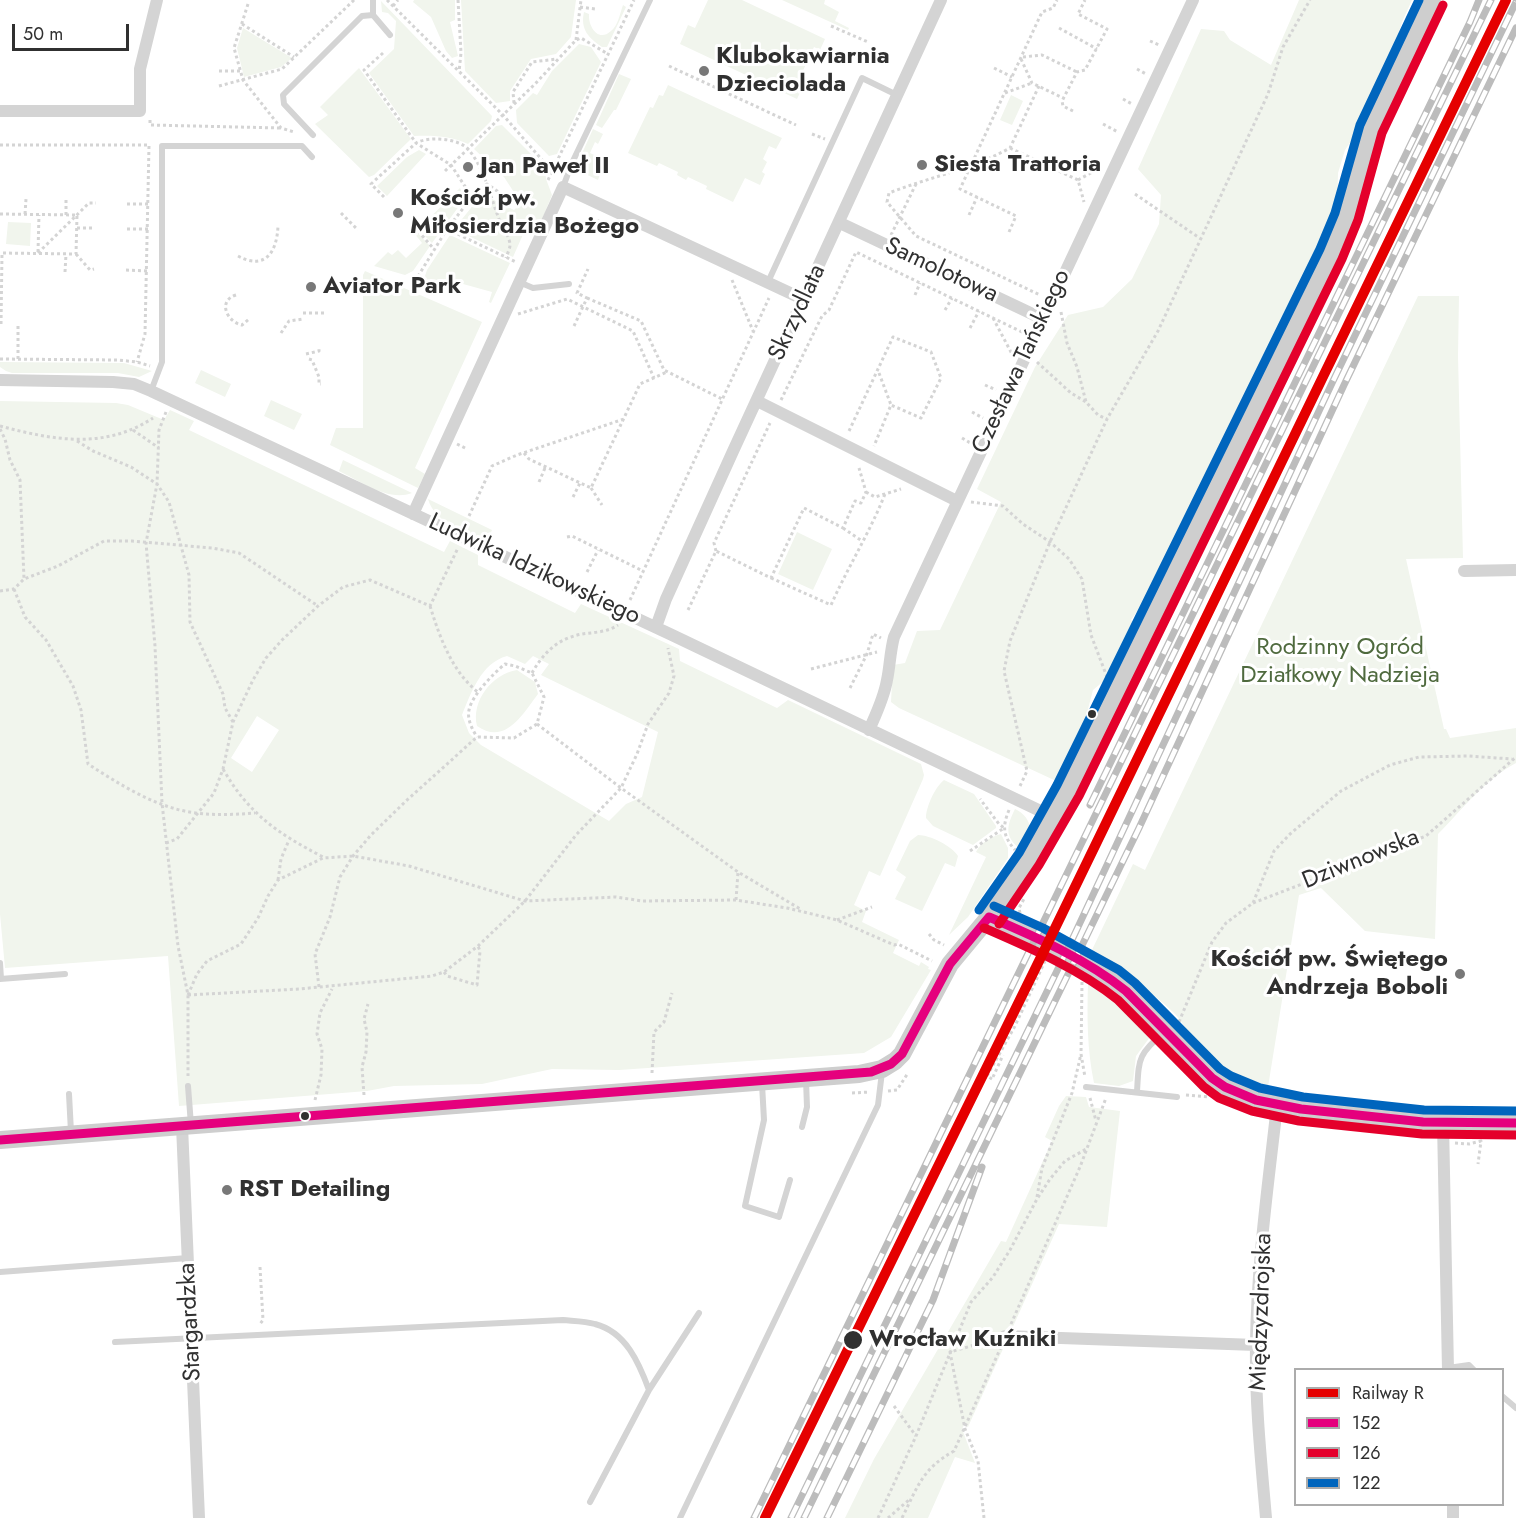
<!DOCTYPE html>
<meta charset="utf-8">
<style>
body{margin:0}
#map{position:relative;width:1516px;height:1518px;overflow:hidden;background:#fff;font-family:Jost,sans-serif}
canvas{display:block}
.legend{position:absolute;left:1294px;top:1368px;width:210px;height:138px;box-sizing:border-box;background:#fff;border:2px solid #acacac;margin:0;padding:8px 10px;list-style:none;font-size:18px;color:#303030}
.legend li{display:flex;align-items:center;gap:12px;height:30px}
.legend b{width:30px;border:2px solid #acacac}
.scale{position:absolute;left:12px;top:24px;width:117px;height:27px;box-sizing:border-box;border:3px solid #303030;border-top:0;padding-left:8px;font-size:18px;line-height:21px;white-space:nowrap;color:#303030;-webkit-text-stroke:4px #fff;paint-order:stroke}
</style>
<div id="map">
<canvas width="1516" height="1518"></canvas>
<ul class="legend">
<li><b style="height:8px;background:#e50000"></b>Railway R</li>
<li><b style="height:8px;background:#e5007d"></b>152</li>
<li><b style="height:8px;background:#e4002b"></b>126</li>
<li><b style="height:8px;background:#0065bd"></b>122</li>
</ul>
<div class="scale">50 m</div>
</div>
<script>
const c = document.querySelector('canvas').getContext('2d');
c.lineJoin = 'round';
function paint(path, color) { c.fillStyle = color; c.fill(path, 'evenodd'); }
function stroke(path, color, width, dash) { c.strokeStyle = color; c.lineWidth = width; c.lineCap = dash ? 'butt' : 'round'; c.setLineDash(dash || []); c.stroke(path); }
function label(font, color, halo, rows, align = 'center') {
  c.font = font + ' Jost,sans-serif'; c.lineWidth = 6; c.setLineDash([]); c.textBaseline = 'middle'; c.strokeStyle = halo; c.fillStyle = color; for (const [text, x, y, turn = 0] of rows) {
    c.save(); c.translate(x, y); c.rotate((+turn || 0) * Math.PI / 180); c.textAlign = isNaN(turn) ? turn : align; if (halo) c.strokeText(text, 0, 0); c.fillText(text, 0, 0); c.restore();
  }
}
paint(new Path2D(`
 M414,0H455V20L450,22L458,56L452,58L446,51L431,17L413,2Z
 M461,0H576L571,37L556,54L531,59L510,91V101L496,103L465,71Z
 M708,0H742L825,39L820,50L814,47L800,77L806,80L797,99L680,44L688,25L695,28Z
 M782,0H825L824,4L839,12L835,21L849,28L848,30Z
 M1299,0H1412L1402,22L1392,56L1395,57L1364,122L1345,150L1338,173L1337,213L1321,253L1225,453L1160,579L1131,620L1134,623L1111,675L1093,690L1088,709L1089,717L1059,779L1054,780L899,708L891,702L893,665L905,663L917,631L940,630L1001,502L977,489L1035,367L1068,315L1103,307L1132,279L1159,224L1161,195L1138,169L1201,29L1224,31L1230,40L1271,65Z
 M381,1L492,116L491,121L468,144C451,136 433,135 414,136L369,73L394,49L396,21L388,13L382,12Z
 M623,5L626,7L607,47H602C589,38 580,30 584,12L589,14C588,26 598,43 611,31C618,26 620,13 623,5Z
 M243,28L292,58L281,67L244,77L237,48Z
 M579,44L591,47L601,62L557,154L549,156L517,123L516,110L533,93L537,95L552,71Z
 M359,68L411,139L374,175L369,177L315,124L328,115L320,107Z
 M619,74L631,79L616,110H614L602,128L596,125Z
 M668,85L782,138L776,149L769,146L763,159L767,162L762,172L765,174L760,185L745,178L733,202L706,189L707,186L688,177L686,180L677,175L678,172L659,163L657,166L628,153L650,107L653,108L659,95L663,96Z
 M1011,95L1023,101L1012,125L1000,120Z
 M502,125L545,168L546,179L552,195L536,234L525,230L513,257L454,229L479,198L488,197L514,210L521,203L504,177L474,149L496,126Z
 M593,129L603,134L598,144L595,142L590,153L605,160L598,180L575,169Z
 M419,150L426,154L387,196L377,186L407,157Z
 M460,188L465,198L432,243L418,229Z
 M8,222L31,223L30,246L6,244Z
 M416,231L430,246L413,271L405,275L374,266L388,252L392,255L398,250L406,258L422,243L414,233Z
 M450,235L510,263L491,303L489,302L492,292L445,279L427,283L425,276L427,270Z
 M365,271L482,322L415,468L425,474L418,488L330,445L336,428H363V275Z
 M1418,296H1459L1458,356L1463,558L1406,559L1444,729H1446L1450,738L1516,728V763C1485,779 1462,810 1438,834L1435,939L1365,931L1321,888L1299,895L1268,1087C1234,1081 1212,1059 1190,1034C1184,1027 1180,1018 1173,1012C1149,989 1118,971 1091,952L1133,864L1145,870Z
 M0,362L124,363L152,371L139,377L118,373H12L6,371L0,367Z
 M201,370L231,384L225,397L195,383Z
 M271,400L302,414L294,430L264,416Z
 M0,401L116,403L128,405L164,420L170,410L194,421L189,430L444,552L450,541L478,555V565L575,613L581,604L679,649L680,661L777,708L788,700L921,764L924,775L923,779L880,876L869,871L854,905L866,911L862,922L899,940L893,953L919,966L921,962L929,967L928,969L931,970L891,1037L864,1053L619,1070L552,1069L482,1084L394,1086L367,1091L179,1106L168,956L5,968L0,914ZM507,656L525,664L533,656L549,664L541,675L658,732L642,797L626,804L609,821L481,745L469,733L462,715C471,693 481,663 507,656ZM257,716L279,730L252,772L231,758Z
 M343,460L412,493C388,502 360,481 339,471Z
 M428,499L492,530L487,541C466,531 435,524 428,499Z
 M797,532L832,549L813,590L778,574Z
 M517,670L535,682L538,694C523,714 505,746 477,726C471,701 492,674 517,670Z
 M944,780L974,794L996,826V828L973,845L933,826L926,818C926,807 935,787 944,780Z
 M1015,809C1034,818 1033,836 1023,851C1004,838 1006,827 1015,809Z
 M1001,834L1008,848V858L968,917L949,935L986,857L976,852C980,843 992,836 1001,834Z
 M918,835C930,835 952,846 958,856L955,867L945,863L922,911L895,899L906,877L896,870L910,841Z
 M1088,983C1113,998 1131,1016 1150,1037L1136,1056L1133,1081L1119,1086L1094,1083C1087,1049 1087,1017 1088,983Z
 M1066,1096L1086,1097L1089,1107L1120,1111L1107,1227L1059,1224L968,1427L964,1425L962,1429L975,1463L955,1457L928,1518H845L874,1459L1001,1241L1006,1242L1052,1141L1045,1137L1059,1106Z`), '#f1f5ed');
stroke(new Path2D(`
 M387,0L503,115L556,176
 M458,0L461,53L459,72
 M248,4L234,48L243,80L281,128L294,132
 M393,6L398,0
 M580,7L595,9
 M242,24L294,57
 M831,26L868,42
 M1059,28L1097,49
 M576,40L581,0
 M1150,41L1159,45
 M383,53L364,70L416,143C429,136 459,138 469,150C485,170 490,196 499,219C502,227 510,237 510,245C510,249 507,254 506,258
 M1023,57L1042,55L1077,72
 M1021,59L1032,83L1063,98
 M669,66L796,125
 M994,68L1012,77
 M1137,69L1146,74
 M219,71H241
 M219,86L282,69L354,0
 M1039,86L1010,148C972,169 930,177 889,193L887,202L916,236L1040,295
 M1005,93L1032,83
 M1123,99L1132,104
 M514,103L513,92L532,62L557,59
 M1073,111L1063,106L1062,101L1077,72L1085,70L1107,29L1078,14L1085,0
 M150,120V125L281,128
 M1103,124L1118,132
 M812,134L825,139
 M0,145H149L145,334L137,362
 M1010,148L1078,180L1084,202
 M445,171L535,84L576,40L581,38L608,54
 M548,180L634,0
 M1078,180L1098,169
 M1135,194L1201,239
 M384,197L371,184L416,143L451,165L472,197L447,229L412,286
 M472,197L487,184L516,204
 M127,204H148
 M341,213L358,230
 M0,214L77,215L76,254L2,253L1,325
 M25,214L26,199
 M66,215V200
 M969,215L977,197
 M77,228H95
 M127,229H148
 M447,229L516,262
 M418,231L434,249
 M556,232L602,220
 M1009,232L1016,216L960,189L1042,12L1053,8L1057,0
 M891,235L916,184
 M38,252L39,215
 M38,253L89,203H96
 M76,254L90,270L94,269
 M238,256C266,271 277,251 278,226
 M126,270L147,271
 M65,272L66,254
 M732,280L753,331
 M236,295C217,301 227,322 242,325L249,319
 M915,295L920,283
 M587,298L641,321L664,370L722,399
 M945,310L952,298
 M1061,312L1067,343L1077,367L1086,402L1098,415L1107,419
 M303,313H325
 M518,314L567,299L633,331L654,378
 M993,318L1012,354
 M574,326L587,298L577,293L588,269
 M970,328L979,311
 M281,333L289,321L303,319
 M306,354L319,351V349
 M0,359L118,360L137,362L150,366
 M18,359V325
 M309,359L312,360L319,377V384H321
 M1037,362L1071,393L1086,402
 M879,373L891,405
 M985,385L996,390
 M781,400L822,316L829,310L856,252L1024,333
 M166,412L159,430L157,484L146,543L155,646L162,803L178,946L188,995V1076
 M972,412L983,418
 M0,426C53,440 104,450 153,418
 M0,429L5,439L10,460L20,480L24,579
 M133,430L159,448
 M849,431L893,337L931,352L941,378L921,418L891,405L874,446
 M962,438L972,444
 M77,441L93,451L131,467L157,484L169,502L189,575L190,622L223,694L225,708L233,722
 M457,444L467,449
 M524,453L529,459L591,488L640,384L667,372
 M539,482L545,468
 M591,488L602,505
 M866,492L875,497L901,489
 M573,497L580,483
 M971,502L1003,506L1023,524L1050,542L1069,559L1082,579L1091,635L1107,677
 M469,516L492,466L517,455L624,419
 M843,528L862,541
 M567,537L572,536L643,571
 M716,551L714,543L770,423
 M587,572L598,550
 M771,578L831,605C848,567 870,532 885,494
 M14,589L25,617L46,640L73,686L81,710L88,764C116,782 147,802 180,810C204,816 230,815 255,813
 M0,591L14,589L24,579L58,566L104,541H132L212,548L239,553L318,606
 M630,600L769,298
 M430,606C440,638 452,672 479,693
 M688,610L716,551L771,578L804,508L843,528L855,501L861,503L866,492L859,468
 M811,669L877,652
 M532,673C541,657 553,643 571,637C586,631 603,635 618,625
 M850,688L867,654L873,634L881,638
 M537,724L621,788L738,872L802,910
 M223,769C249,814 277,833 323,857
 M1020,786L1027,771L1004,671L1010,641L1050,542L1107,419L1158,331L1268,94L1283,47L1310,0
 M1009,810C1002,827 1003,836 1015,850
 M166,843L177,839L214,793L223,769L233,722L253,680L266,658L282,640L318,606L343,587L370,580L430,606L458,548
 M970,851L1004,828L999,824L980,799
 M278,880L281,859L289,840
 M736,900L738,872
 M1253,903L1426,836L1516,757
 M1020,913L1019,908L1025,897
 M837,920L872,907
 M929,934L934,940L944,945
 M444,972L447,976L477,985L480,951L478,946
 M1082,982L1081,1054L1085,1077
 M319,987L315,954L330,917L340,877L353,856L371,835L406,801L477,737L514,738L537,724L544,697L532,673L515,666L505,664C494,673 472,695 469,710C467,719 472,729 477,737
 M188,995L197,974L207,961L241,944L258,918L268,896L278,880L323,858L353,856L409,866L525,901L616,897L642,901L736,900L787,908L837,920L894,945L898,944L932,961
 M188,995L299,989L432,976L444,972L478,946L525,901L576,835L621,788L637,754L648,724L669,693L674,676L668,648
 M1179,1022L1212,942L1226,923L1253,903L1274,851L1290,834L1341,791L1390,765L1419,757L1468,756L1512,759
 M652,1073L654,1032L664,1022L672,993
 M993,1077L1003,1055
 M992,1079L987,1076L1015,1026L1045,961
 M888,1091L897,1090L908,1073
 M852,1093L870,1092
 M364,1095L362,1067L366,1052L367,1032L364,1019L368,1004
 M1186,1095L1209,1097
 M1090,1098L1096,1121
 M315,1100L321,1075L322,1049L317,1034L320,1013L332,989
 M1455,1143L1469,1144L1481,1141L1478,1164
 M1037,1197L1042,1168L1072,1093L1081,1054
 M260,1267L263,1320L260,1324
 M1011,1324L1080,1167L1106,1098
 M894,1406L916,1436
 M878,1518L916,1436L971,1302L993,1277L1010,1250L1037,1199L1050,1179L1065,1161L1088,1148
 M888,1518L910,1499
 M902,1518C918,1486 922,1469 954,1451L1001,1347
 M984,1518L978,1461L965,1429L950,1352L992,1340`), '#d4d4d4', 3, [3, 3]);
stroke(new Path2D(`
 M373,0V15L390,35
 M313,135L284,104L283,95L362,16L373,15
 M563,187L572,163L650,0
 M519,282L533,288L569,284
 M768,282L862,78L897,95
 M151,391L162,362V146H302L312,157
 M0,963L1,979
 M0,979L65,974
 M762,1084L764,1120L745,1206L779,1217L790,1180
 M188,1086L191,1125
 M1086,1087L1177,1097
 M1137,1092C1139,1056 1138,1056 1165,1031
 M69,1094L71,1132
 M802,1127L807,1107L806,1080
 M0,1272L188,1258
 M115,1342L563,1320C573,1321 585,1321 595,1324C626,1332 639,1363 649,1390
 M1448,1368L1469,1365L1474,1370
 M1502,1396L1516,1408
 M590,1502L649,1390L699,1313
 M680,1518L878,1105L882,1072`), '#d4d4d4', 6);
stroke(new Path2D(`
 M0,111H140V69L157,0
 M840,223L1043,319
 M0,380L113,382L134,384L151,391L672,635L1053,817
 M757,401L957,501
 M413,514L563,187L805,300
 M1464,571L1516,570
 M656,627L666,599L734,449L941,0
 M869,730C876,714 884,698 887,680C890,666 890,652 894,637L1193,0
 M1443,1123L1448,1370
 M182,1126L199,1518
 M1005,1336L1256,1345
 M1453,1504V1518
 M1266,1518C1261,1460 1255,1402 1256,1344C1257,1264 1268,1185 1277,1106`), '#d4d4d4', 12);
stroke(new Path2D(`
 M989,917L1037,938L1112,980L1126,991L1212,1078L1225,1087L1256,1100L1301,1109L1423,1122L1516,1123
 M0,1140L859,1074L882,1069L895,1061L902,1054L950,964L989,917L1029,859L1068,791L1331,254L1346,217L1371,129L1432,0`), '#cecece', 18);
const rail = new Path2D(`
 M1090,805L1470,22L1479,0
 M754,1518L1491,0
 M791,1518L1071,942L1333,381L1516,2
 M804,1518L1139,828L1344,385L1516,28
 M827,1518L933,1300L982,1167`);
stroke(rail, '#bcbcbc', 7);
stroke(rail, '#fff', 4.5, [14]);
stroke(new Path2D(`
 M989,917C1036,937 1086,959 1126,991L1212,1078L1225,1087L1256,1100L1301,1109L1423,1122L1516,1123
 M0,1140L871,1072L891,1064L902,1054L950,964L989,917`), '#e5007d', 9);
stroke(new Path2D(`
 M999,924L1039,865L1079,796L1342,259L1358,220L1382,133L1443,5
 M984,928C1030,948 1079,969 1118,1000L1204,1087L1219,1098L1252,1111L1299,1121L1422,1134L1516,1135`), '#e4002b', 9);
stroke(new Path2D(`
 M994,906L1043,928L1119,970L1135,983L1220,1069L1231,1076L1260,1088L1303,1097L1424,1110L1516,1111
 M979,910L1019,853L1057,785L1320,249L1335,213L1360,125L1419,0`), '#0065bd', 9);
stroke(new Path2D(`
 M765,1518L1041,957L1506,0`), '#e50000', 10);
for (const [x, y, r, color] of [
 [704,71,6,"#787878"],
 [922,165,6,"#787878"],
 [468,167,6,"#787878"],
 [398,213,6,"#787878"],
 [311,287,6,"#787878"],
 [1092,714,5,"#303030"],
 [1460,974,6,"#787878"],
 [305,1116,5,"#303030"],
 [227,1190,6,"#787878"],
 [853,1340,10,"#303030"]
]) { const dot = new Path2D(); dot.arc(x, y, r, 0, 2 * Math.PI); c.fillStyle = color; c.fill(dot); stroke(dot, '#fff', 2); }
label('bold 24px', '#303030', '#fff', [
 ["Klubokawiarnia",716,57],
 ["Dzieciolada",716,85],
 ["Siesta Trattoria",934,165],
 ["Jan Paweł II",480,167],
 ["Kościół pw.",410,199],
 ["Miłosierdzia Bożego",410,227],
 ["Aviator Park",323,287],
 ["Kościół pw. Świętego",1448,960,"right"],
 ["Andrzeja Boboli",1448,988,"right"],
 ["RST Detailing",239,1190]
], 'left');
label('24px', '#303030', '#fff', [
 ["Samolotowa",941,271,25],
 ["Skrzydlata",798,313,-65],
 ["Czesława Tańskiego",1022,362,-65],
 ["Ludwika Idzikowskiego",534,570,25],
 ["Dziwnowska",1361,860,-22],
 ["Międzyzdrojska",1262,1312,-88],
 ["Stargardzka",191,1322,-93]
]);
label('24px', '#4f6a3e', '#fff', [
 ["Rodzinny Ogród",1340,648],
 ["Działkowy Nadzieja",1340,676]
]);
label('bold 24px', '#303030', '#fff', [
 ["Wrocław Kuźniki",869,1340]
], 'left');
</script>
